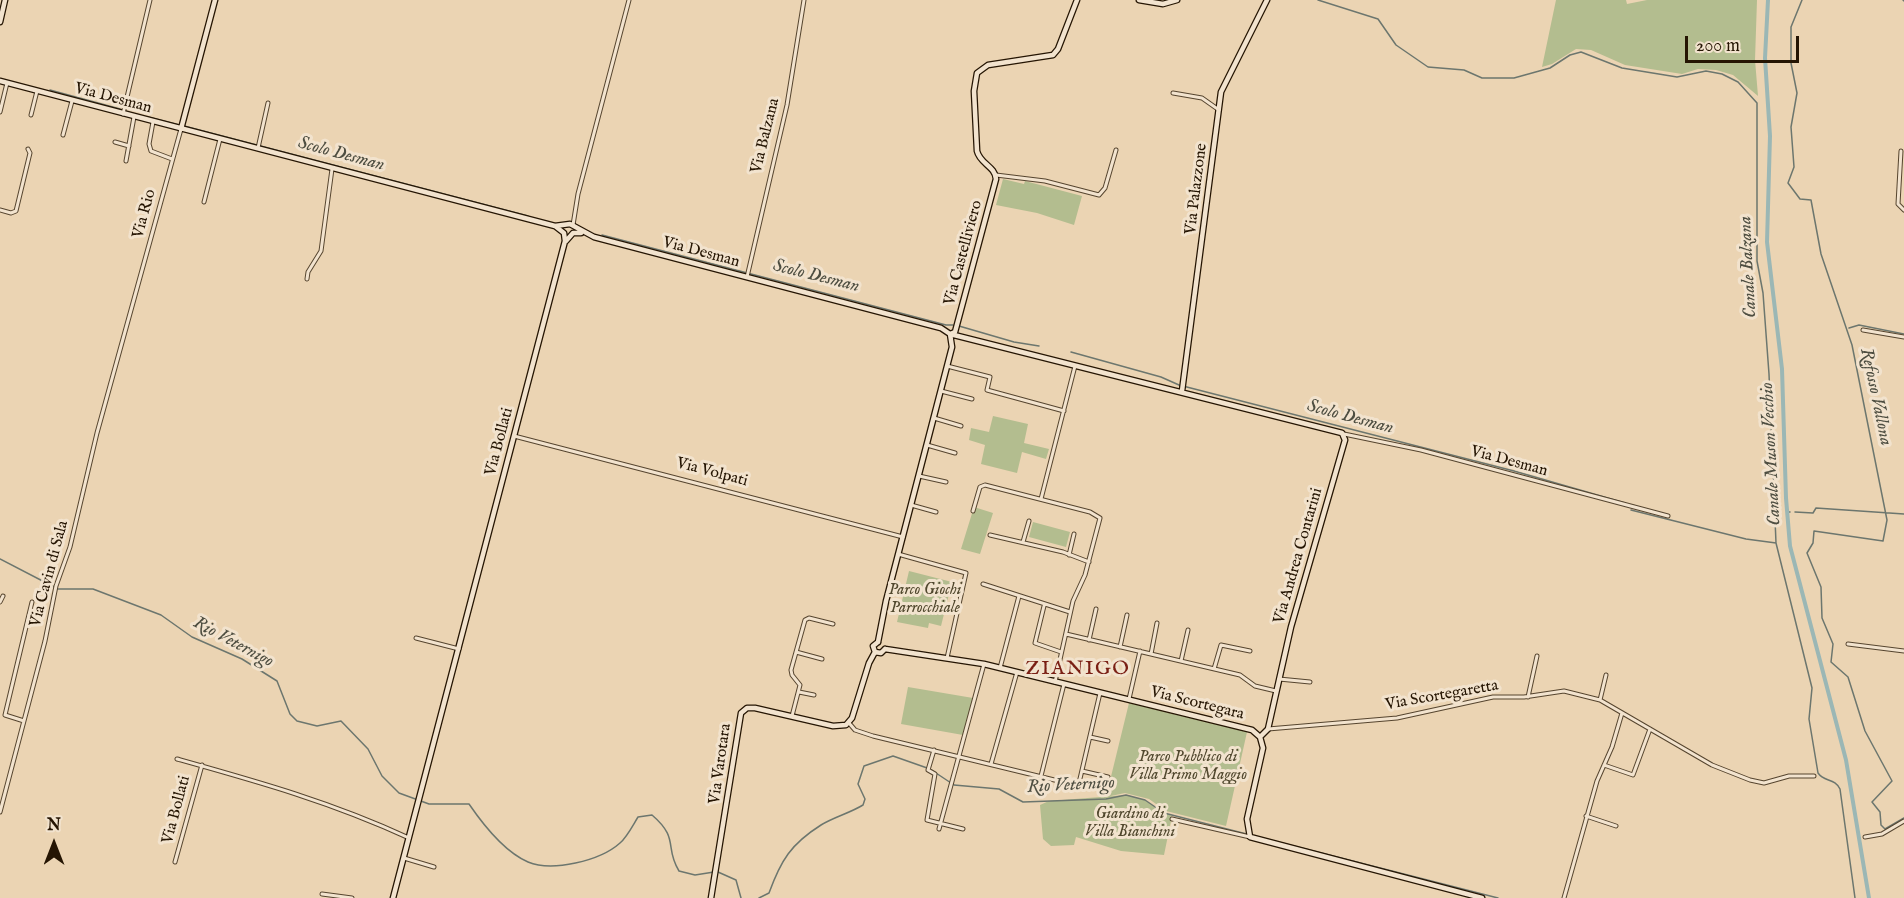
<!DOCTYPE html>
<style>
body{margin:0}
#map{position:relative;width:1904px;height:898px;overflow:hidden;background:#ebd4b3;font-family:"IM FELL English",serif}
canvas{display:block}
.north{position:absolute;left:24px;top:814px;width:60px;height:60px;-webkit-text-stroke:4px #f2e3ce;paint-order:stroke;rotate:0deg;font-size:16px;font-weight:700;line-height:24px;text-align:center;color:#251503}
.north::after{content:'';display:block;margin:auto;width:21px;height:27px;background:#251503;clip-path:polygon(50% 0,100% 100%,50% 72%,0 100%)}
.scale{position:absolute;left:1685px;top:36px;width:114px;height:27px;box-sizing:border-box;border:3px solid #251503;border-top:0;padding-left:8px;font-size:18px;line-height:21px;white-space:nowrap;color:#251503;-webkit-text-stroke:4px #f2e3ce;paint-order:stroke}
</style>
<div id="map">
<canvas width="1904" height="898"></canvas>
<div class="north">N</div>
<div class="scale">200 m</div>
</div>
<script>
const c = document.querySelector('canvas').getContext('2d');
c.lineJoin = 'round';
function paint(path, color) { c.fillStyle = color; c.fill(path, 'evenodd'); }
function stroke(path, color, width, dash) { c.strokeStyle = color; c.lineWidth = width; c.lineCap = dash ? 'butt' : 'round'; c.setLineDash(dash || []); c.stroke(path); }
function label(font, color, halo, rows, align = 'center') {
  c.font = font + ' "IM FELL English",serif'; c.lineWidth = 6; c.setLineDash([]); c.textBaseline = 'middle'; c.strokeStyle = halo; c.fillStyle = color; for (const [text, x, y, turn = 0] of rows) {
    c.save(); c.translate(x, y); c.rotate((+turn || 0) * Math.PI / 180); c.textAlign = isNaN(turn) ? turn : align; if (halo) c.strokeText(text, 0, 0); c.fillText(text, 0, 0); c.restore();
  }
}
paint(new Path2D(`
 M1556,0H1626L1627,4L1647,0H1757L1755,60L1758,96L1733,75L1716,70L1698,69L1682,74L1625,65L1591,50L1576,49L1552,64L1542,67Z
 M1003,179L1024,184L1025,181L1082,196L1074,225L1037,213L996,205Z
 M993,416L1028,424L1024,443L1049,449L1046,459L1022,452L1017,473L981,464L985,445L969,440L971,428L989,432Z
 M974,507L993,513L980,554L961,549Z
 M1033,522L1070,532L1066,547L1029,537Z
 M909,571L952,582L941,626L929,623L928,628L897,622Z
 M908,687L973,698L963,735L901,724Z
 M1129,703L1247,732L1226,826L1166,811L1149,799L1125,793L1106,797Z
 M1126,795L1145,800L1164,813L1172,816L1164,855L1121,851L1076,837L1074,845L1051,846L1043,839L1040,805L1049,801Z`), '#b3bd8f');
stroke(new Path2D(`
 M1318,0L1378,19L1396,45L1428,67L1464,70L1482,78H1514L1550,68L1570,55L1581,52L1622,68L1677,77L1706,71L1722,74L1738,82L1757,103V261L1763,293L1769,374L1776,543L1812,688L1809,719L1818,773C1824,782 1835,778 1840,789L1855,898
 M1802,0L1791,27V63L1797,93L1791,127L1794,167L1788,183L1800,199L1811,200L1821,254L1852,345L1887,520L1883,541L1814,531L1813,543L1807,553L1821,587L1822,618L1833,644L1831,662L1848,677L1865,731L1892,781L1872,802L1880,812L1881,825L1885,829L1904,818
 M1903,0L1904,1
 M50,90L120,109
 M148,117L179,125
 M184,126L528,216
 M602,235L946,325H953
 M959,326L1014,342L1039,346
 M1849,328L1859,325L1904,334
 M1071,352L1161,377L1179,385L1514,471L1625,503
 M1631,510L1746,539L1776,543
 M1787,512H1790
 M1795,512L1813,513L1816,508L1904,514
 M0,559L58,589H93L161,615L192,637L242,659L277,681L290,714L297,721L317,726L341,721L368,749L382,776L399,793L429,804H469C482,823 505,852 528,862C552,872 600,861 620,843C627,837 633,825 638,817L652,815C680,839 664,847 679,871L695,875L714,872
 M718,872L736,880L741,898
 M759,898L769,893C781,860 791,844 821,825C834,817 850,813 863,805L865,799L858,784L864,766L893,756L930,769L954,785L999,789L1023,802L1106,799L1126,795L1145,800L1164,813L1498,898`), '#6c766e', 1.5);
stroke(new Path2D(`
 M1768,0L1765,58L1770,136L1767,242L1782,369L1786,498L1790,546L1846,760L1869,898`), '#9bb7b5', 4);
const street = new Path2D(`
 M1173,93L1202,98L1219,110
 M0,112L7,83
 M123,114L150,0
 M31,115L37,91
 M153,122L149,144L151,151L172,159
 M63,135L72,101
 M115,142L129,146
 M258,148L268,103
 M1901,151L1898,204L1904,210
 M126,161L134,117
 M996,175L1045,181L1099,195L1105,188L1116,150
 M204,202L220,139
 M0,210L11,213L16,211L30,153L28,149
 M573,225L578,194L629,0
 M747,277L787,105L804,0
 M307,279L308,272L321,251L332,169
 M1863,330L1904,337
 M947,366L990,377L987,390L1064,411
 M941,391L972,399
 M934,418L961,426
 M1344,434L1421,450L1668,516
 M514,436L903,537
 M927,445L955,453
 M919,476L946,482
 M1041,499L1075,366
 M911,505L936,512
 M973,511L980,487L985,485L1090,512L1100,518L1085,575L1073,601L1055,682
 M990,535L1063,552L1089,562
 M1023,542L1029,521
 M898,554L966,573L947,658
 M1069,555L1074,534
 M983,584L1070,612
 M0,602L3,596
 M1044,606L1035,643L1061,652
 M1066,634L1240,675L1255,686L1276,691
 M416,638L459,649
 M1089,640L1096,609
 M1848,644L1904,651
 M1120,647L1127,615
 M796,652L822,659
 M1151,654L1157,623
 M1181,661L1188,630
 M1000,668L1019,596
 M1214,669L1221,645L1250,651
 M1279,679L1310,682
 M799,692L814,695
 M1528,697L1537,656
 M1129,699L1140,651
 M1600,700L1606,675
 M792,716L800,685L792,675L791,670L805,620L809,618L833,624
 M24,721L5,715L32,602
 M849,723L855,730L873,736L1075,785L1079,783L1100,693
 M1268,729L1397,718L1493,697H1524L1564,691L1600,700L1712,765L1750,780L1764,783L1789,776H1814
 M1090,737L1108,741
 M934,750L928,770L935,774L927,820L963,829
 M177,759C259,782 331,802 409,838
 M991,764L1017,672
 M1604,765L1633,775L1650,729
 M1082,771L1108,777
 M1041,776L1064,684
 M0,812L45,641L56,586L70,547L97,433L181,129
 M1586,816L1616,826
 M1172,819L1250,837
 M939,829L984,664
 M1865,837L1882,834L1904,821
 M404,858L434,867
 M175,862L202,765
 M322,894L352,898
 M1564,898L1597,781L1612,747L1622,713`);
const secondary = new Path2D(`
 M1139,0L1163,4L1177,0
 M0,22L5,0
 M0,81L555,226L564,233L565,241L393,898
 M181,129L215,0
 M555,226L570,224L594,237L941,328L950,334L1342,433L1345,440L1291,627L1268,729L1260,737
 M566,241L573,233H581
 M950,334L955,332L996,179C995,166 980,164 977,151L974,91L977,73L988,65L1053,55L1058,49L1077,0
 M1182,391L1221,92L1267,0
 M878,642L886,601L952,347L950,334
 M878,642L873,646L875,652L881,653L885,649
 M885,649L984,664L1252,730L1260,737L1263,748L1247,819L1250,837L1482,898
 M711,898L741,713L747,708H755L833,726L846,725L852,718L869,663L875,652`);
stroke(street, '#56452f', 5);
stroke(secondary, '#251503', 7);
stroke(street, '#f2e3ce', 3);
stroke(secondary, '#f2e3ce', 4.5);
label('16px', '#251503', '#f2e3ce', [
 ["Via Desman",113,99,15],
 ["Via Balzana",766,136,-76],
 ["Via Palazzone",1197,189,-83],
 ["Via Rio",145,214,-75],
 ["Via Desman",701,253,15],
 ["Via Castelliviero",964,253,-75],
 ["Via Bollati",500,442,-75],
 ["Via Desman",1509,462,15],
 ["Via Volpati",712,473,15],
 ["Via Andrea Contarini",1299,556,-74],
 ["Via Cavin di Sala",50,574,-75],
 ["Via Scortegaretta",1442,696,-10],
 ["Via Scortegara",1197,704,14],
 ["Via Varotara",721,764,-82],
 ["Via Bollati",177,810,-75]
]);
label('italic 16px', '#50472d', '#f2e3ce', [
 ["Parco Giochi",925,591],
 ["Parrocchiale",925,609],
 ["Parco Pubblico di",1188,758],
 ["Villa Primo Maggio",1188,776],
 ["Giardino di",1130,815],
 ["Villa Bianchini",1130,833]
]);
label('italic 18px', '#4e4e41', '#f2e3ce', [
 ["Scolo Desman",341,155,15],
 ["Canale Balzana",1749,267,-93],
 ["Scolo Desman",816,277,14],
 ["Refosso Vallona",1875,397,78],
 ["Scolo Desman",1350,418,15],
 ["Canale Muson Vecchio",1772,454,-93],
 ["Rio Veternigo",233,643,28],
 ["Rio Veternigo",1071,786,-3]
]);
c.letterSpacing = '1.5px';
label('20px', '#7a1f14', '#f2e3ce', [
 ["ZIANIGO",1078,670]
]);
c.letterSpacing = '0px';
</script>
